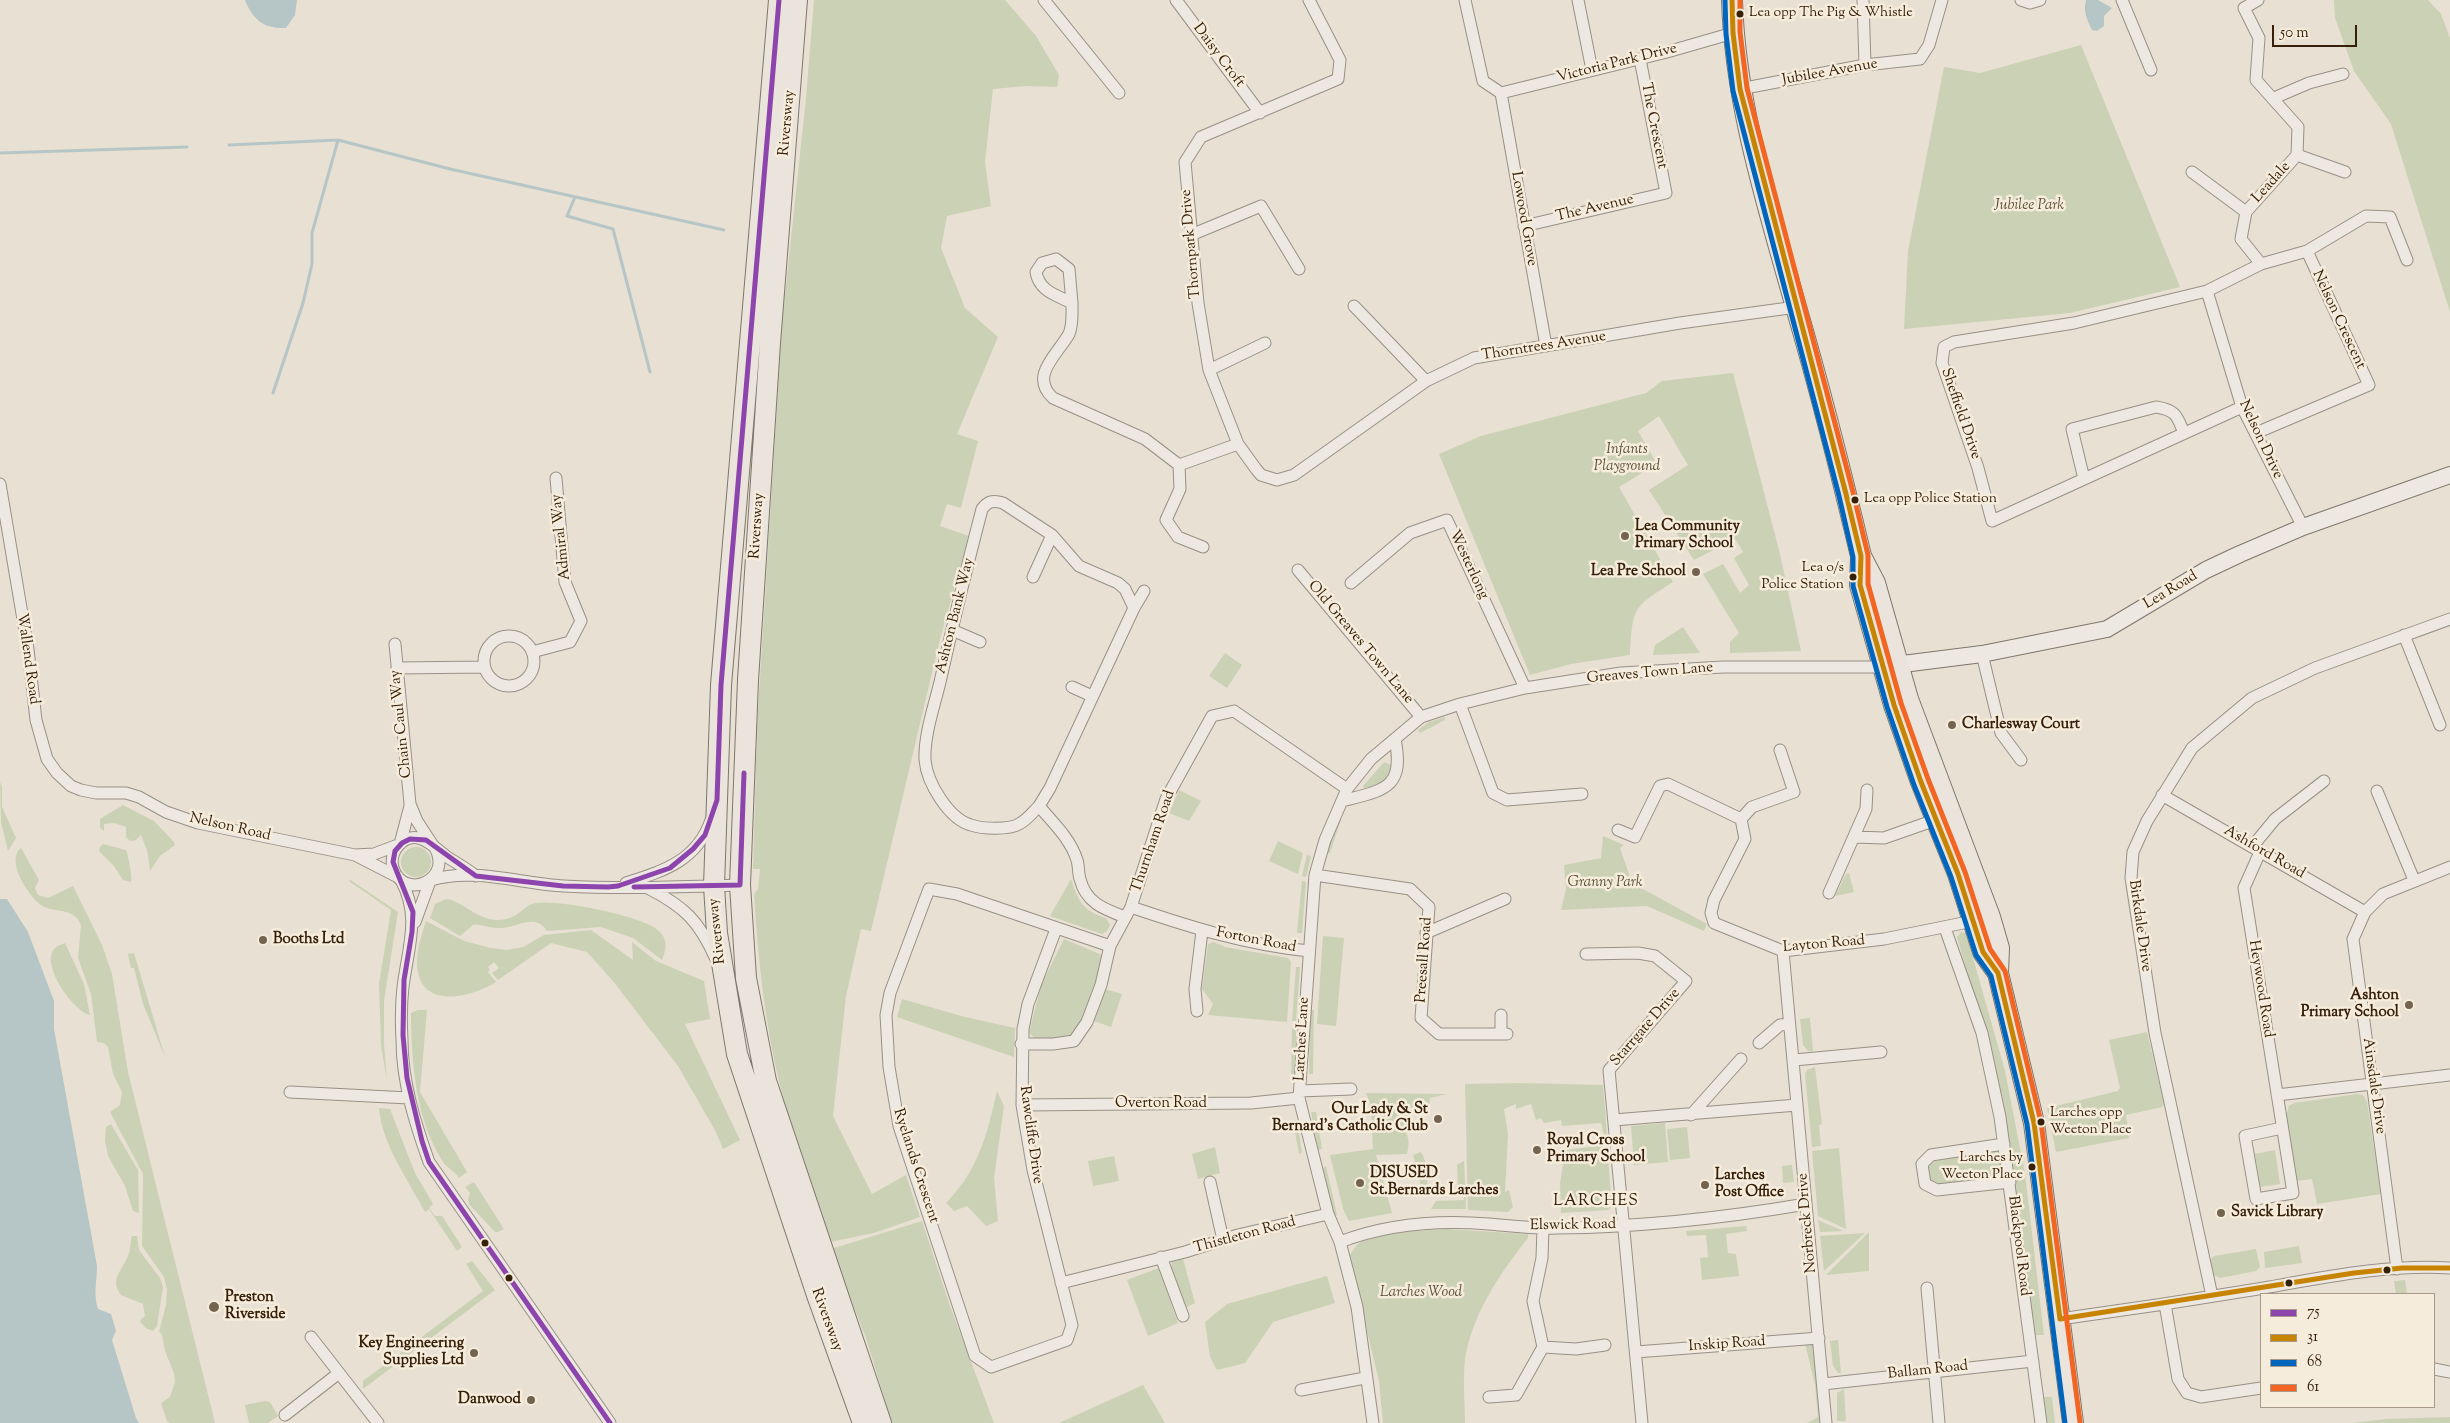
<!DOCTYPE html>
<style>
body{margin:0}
#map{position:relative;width:2450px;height:1423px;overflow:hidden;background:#e8e0d2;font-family:"Sorts Mill Goudy",serif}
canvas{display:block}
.legend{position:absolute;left:2260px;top:1293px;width:175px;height:115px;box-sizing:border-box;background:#f6ecdc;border:1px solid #a99a88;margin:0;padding:6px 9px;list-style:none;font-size:15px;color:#362009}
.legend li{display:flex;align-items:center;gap:10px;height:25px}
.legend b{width:25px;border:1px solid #a99a88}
.scale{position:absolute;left:2272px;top:25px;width:85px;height:22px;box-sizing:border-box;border:2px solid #362009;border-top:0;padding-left:6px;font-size:15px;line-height:18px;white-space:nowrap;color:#362009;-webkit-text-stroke:4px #f6ecdc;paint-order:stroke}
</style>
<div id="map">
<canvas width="2450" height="1423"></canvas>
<ul class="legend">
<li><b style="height:6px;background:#8e44ad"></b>75</li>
<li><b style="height:6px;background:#c78402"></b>31</li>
<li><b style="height:6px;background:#0065bd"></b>68</li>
<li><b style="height:6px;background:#f26522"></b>61</li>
</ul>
<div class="scale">50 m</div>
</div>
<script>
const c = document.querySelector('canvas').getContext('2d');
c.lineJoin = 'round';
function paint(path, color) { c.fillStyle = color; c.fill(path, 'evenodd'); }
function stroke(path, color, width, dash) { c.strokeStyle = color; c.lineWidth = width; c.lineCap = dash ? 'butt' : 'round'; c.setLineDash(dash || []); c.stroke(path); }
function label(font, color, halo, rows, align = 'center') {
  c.font = font + ' "Sorts Mill Goudy",serif'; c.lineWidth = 5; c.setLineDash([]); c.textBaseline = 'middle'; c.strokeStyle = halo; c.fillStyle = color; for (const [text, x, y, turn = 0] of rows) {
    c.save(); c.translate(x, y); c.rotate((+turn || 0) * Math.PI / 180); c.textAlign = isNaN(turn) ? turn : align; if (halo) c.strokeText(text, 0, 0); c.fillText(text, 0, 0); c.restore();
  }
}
paint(new Path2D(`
 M814,0H1005L1036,36L1059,75L1057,87L1026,86L993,89L985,162L991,206L947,216L941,248L965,308L998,337L957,434L978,441L961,508L947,504L940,526L969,536L940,639L871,931L861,929L846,996L833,1116L872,1194L906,1175L920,1217L874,1233L830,1242C812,1191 794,1141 781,1090C765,1025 758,960 754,894L758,889L760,869H753L757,726L782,323L806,98Z
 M2334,0H2428L2441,14L2450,38V312L2391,124L2354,71L2335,18Z
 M2081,45L2180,287L2070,313L1904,329L1908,251L1944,67L1980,73Z
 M1733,373L1780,554L1801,651L1730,653V642L1739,633L1703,574L1723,564L1740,593L1749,585L1734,558L1743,552L1735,539L1694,560L1649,490L1688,465L1659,416L1638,431L1657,464L1619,487L1673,582C1632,608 1633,607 1630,655L1571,664L1530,675L1439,454L1481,436L1646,393L1662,381Z
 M1683,627L1700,653L1653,655L1655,645Z
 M1225,653L1242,665L1227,688L1209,676Z
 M1445,717V720L1420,733L1418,730L1429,722Z
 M1384,762L1391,765L1389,777L1379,786L1364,788L1363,786Z
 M0,782L2,787V807L16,838L8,851L1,822Z
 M1179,790L1201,801L1189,821L1169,813Z
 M123,805L154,821L174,842L175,845L160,856L150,871L147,850L141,835L136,840L130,841L126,837V827L114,823L104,824V831L100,828V819Z
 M1337,819L1341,820L1330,853H1326Z
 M1603,836L1624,845L1620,848L1632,883L1707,924L1704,931L1647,906L1561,910L1566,889L1564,865L1601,858Z
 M1278,841L1303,853L1298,874L1269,861Z
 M103,844L126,850C128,854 133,879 131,882L123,880L114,866L99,851L100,847Z
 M401 862a15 15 0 1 1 30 0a15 15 0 1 1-30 0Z
 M21,848L39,880L35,888L38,895L48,898L73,886L102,945L112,974L128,1072L215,1423H169L167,1421L161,1403L170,1397L175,1382L174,1373L165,1351L162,1334L159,1332L166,1305L167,1289L164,1277L142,1246L143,1174L110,1112L120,1105L122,1092L113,1074L108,1047L104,1043L97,1042L91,994L78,958L81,925C74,906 54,914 41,905C28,896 5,860 21,848Z
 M1307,855L1311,856L1306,877L1302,876Z
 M1849,873L1854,892L1835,896L1846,874Z
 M349,879L398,912L384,1001V1044L387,1081L381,1045L379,984L391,910L350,882Z
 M1071,879C1078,901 1083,911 1106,918L1110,925L1107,931L1102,934L1050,916Z
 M1302,881L1306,882L1302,933H1297Z
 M446,899C461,900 475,918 495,920C519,921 522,905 536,903C556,899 647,916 660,932C668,940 666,950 662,960L633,938L601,927L547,931C535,912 517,928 500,928C491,929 482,924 473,925L460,936L430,918L435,904Z
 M426,921L464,941L491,948L507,950L523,947L544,935L591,930L633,960L632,942L656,961L704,981L710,1019L685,1024L740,1140L723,1149L716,1132L678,1066L613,981L587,952L551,943L498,980L492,973L499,968L494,962L488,967L490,970L488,972L496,982C469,999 417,1010 417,962C417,949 422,933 426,921Z
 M1961,932L1966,933L2005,1071L2025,1174L2044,1335H2035L2007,1135L1986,1038L1957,937Z
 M1323,936L1344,938L1336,1026L1317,1024Z
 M1064,939L1102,955C1096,987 1091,1013 1070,1039L1037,1040L1029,1033L1041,985Z
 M1214,942L1225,947L1288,958L1291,962L1287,1022L1208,1015L1213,1004L1202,989L1208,944Z
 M65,943L84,984L90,1015C73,1011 39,963 55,948C57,946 62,944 65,943Z
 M134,953L165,1057L143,1004L134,968H131L128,954Z
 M1296,967H1300L1296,1021H1292Z
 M1105,989L1122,994L1111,1027L1094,1021Z
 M902,999L965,1017L1015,1028L1014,1057L897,1017Z
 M418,1010H427L420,1092L467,1172L459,1178C455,1171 448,1169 443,1162C416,1120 412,1067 411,1018V1013Z
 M1310,1010H1314L1313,1074H1309Z
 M1810,1018L1813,1051H1808L1803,1045L1800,1019Z
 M1292,1028H1296V1082H1291Z
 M2147,1032L2164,1104L2162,1107L2126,1115L2129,1138L2056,1152L2047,1108L2118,1091L2120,1088L2109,1040Z
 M1815,1067L1822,1124L1819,1125L1821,1146L1812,1147L1805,1074L1807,1070Z
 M1520,1083L1603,1085L1607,1134L1604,1135L1601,1123L1562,1126L1561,1120L1544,1123L1541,1118L1536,1120L1531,1104L1516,1109V1104L1504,1109L1508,1134L1505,1192L1509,1190L1513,1207L1508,1212L1468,1210L1465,1084Z
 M997,1091L1004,1106L994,1178L998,1221L986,1226L967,1206L954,1211L946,1203C978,1170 987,1136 997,1091Z
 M1366,1093L1447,1094L1430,1098V1104L1426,1106L1425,1100H1414L1413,1107L1409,1109L1410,1122L1404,1127L1372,1125L1371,1106Z
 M2357,1094L2363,1095L2367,1102L2381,1194L2317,1204L2312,1179L2296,1181L2286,1116L2289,1106L2294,1103Z
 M379,1108L390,1109L415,1173L433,1204L429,1208L435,1216H442L462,1247L457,1251L429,1209L425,1212L421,1205C405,1175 382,1143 379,1108Z
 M1311,1112H1316L1322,1149L1318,1150Z
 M1297,1120L1302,1153L1299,1154L1293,1121Z
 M1665,1123L1668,1162L1634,1165L1631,1126Z
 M111,1124L138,1170L139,1213L133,1211L125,1186L108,1156L105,1141L106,1127Z
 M1687,1127L1690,1158L1670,1160L1667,1129Z
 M1379,1128L1404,1130C1410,1138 1409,1145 1407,1154L1376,1155L1392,1213L1349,1221L1343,1209L1330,1155L1373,1149L1372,1129Z
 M1607,1145L1612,1207L1608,1210L1561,1213L1560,1184L1565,1150Z
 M1215,1147L1220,1173L1198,1179L1192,1154Z
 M1839,1148L1846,1229L1818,1216L1812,1151Z
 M1997,1149L2002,1167L2001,1176L1934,1185L1929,1180L1926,1164L1930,1159Z
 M2275,1150L2280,1184L2260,1187L2255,1154Z
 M1421,1152C1427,1162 1428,1175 1427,1187H1421L1413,1155Z
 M1114,1156L1119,1181L1093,1186L1088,1161Z
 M1464,1161L1466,1209H1431L1436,1201L1464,1200L1463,1185H1458L1457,1165Z
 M1792,1165L1794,1182L1783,1183L1782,1166Z
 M1326,1166L1337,1215L1334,1216L1322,1169Z
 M474,1182L504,1229L498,1232H495L469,1204L468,1199L470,1193L465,1187Z
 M1818,1220L1843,1231L1820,1232Z
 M922,1221L950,1306L994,1423H892L866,1338L831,1249Z
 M1746,1226L1747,1231L1726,1234L1728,1253L1736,1254L1739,1276L1702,1280L1700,1258L1708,1257L1706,1235L1687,1236L1686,1231Z
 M1446,1229L1528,1234V1238C1501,1272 1475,1310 1466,1353C1462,1375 1465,1401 1465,1423H1383L1379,1381L1349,1257C1353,1250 1355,1246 1361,1242C1375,1233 1428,1230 1446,1229Z
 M1869,1232V1271L1826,1275Z
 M1865,1233L1824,1271L1820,1236Z
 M132,1236H137L139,1250L160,1278L163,1287L157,1326L153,1331L147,1329L140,1322L141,1319L145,1316L143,1304L121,1295C109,1279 122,1271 128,1256C131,1249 130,1243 132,1236Z
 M2299,1246L2302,1263L2265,1268L2264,1252Z
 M2256,1249L2260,1267L2256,1271L2220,1278L2213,1275L2210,1260L2214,1256Z
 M1183,1259L1195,1303L1185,1308L1171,1267L1172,1262Z
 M472,1261L495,1290L363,1389V1381L483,1291L466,1264Z
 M1159,1268L1178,1323L1148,1336L1127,1280Z
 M1327,1276L1335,1303L1273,1322L1245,1363L1217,1370L1210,1357L1205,1322L1227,1304Z
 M2405,1280L2407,1294H2396L2394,1281Z
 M1819,1338L1826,1423H1807L1818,1417L1815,1385L1804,1339Z
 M1838,1340L1841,1373H1838L1833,1366L1830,1341Z
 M1143,1385L1165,1423H1059Z
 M1844,1389L1846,1421H1837V1393Z
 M2043,1397H2052L2055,1423H2046Z
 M265,1401L270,1402L278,1416L268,1423H249L245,1405Z
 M2450,1417V1423H2352L2386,1419Z`), '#cbd1b4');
paint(new Path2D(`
 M245,0H297L295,15L286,28C264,29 253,20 245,0Z
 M2086,0H2098L2112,8L2104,16V26L2097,31L2092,30C2087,20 2083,12 2086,0Z
 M0,899H7L28,932L54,1001V1029L97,1266C97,1283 93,1293 98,1309L111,1314L116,1331L112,1340L136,1418L139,1423H0Z`), '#b6c6c6');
stroke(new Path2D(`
 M229,145L338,140L450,169L724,230
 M0,153L187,147
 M575,197L567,216L613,229L650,372
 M273,393L303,303L312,264V233L338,140`), '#b6c6c6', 3);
const street = new Path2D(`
 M1044,0L1119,93
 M1176,0L1260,113
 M1309,0L1340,60L1338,79L1201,137L1185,162L1198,303L1209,370L1238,444L1256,469L1261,475L1277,480L1294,475L1426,381L1474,358L1680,323L1796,307
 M1465,0L1483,81L1501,93
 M1578,0L1592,70
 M1863,0L1865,65
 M2021,0L2030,3L2040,0
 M2122,0L2151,70
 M2258,0L2244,8L2259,38L2256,80L2298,127L2297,155L2246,212L2241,239L2261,264
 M1740,89L1865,65L1920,59L1929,45L1942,0
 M1501,93L1546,346
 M1501,93L1667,52L1733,33
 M2274,98L2309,83L2343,74
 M2297,155L2345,172
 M2192,172L2246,212
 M1524,226L1666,193L1640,59
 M1191,235L1261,206L1299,269
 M2207,291L2242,407L2303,527
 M1072,303L1069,269L1056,259L1042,263L1036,272C1039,291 1056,295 1072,303C1072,313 1073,325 1069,334C1057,355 1029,376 1053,398L1145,439L1179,465
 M1354,306L1426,381
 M1209,370L1265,343
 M2242,407L1992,521L1978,468L1942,363L1944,347L1954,342L2074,323L2207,291L2261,264L2307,251L2366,216L2390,217L2407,260
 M2256,433L2369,385L2307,251
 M2084,479L2072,429L2156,407C2176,410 2177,416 2184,433
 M0,484L28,649L36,720L47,759L57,773L71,786L81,790L96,793H126L139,797L166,812L198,823L355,855L374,854L398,845
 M1203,547L1178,537L1166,520L1180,489L1179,465L1238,444
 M1298,570L1421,717
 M1033,577L1052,535
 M1351,583L1410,533L1447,520L1525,688
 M1134,608L1144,591
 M952,630L980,642
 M2404,635L2440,725
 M484 661a25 25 0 1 1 50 0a25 25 0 1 1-50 0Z
 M395,644L410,804L417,821L432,844
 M532,652L570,642L581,621L565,582L556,478
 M1982,654L2001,733L2021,760
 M397,668L484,667
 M1072,687L1092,696
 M1460,704L1493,793L1507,800L1582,794
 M1780,750L1794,792L1752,807L1741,819L1745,839L1714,900L1711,913L1714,923L1783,951L1884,939L1978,920
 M2377,791L2414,880
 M2162,795L2365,912
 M1342,801C1384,790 1405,789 1395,739
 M1039,806L1050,788L1134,608L1125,589L1118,583L1079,566L1052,535L1003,503C993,500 988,501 982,509C967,566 953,624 940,682C934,707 924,735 925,760C927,783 949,819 971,825C982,829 1009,830 1019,824C1027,820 1033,812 1039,806C1053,823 1070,838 1077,860C1079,866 1078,873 1080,879C1086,903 1104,909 1125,917
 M1618,830L1635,837L1660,786L1668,784L1741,819
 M1854,837L1884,838L1941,818
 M400,844L410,806
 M434,846C455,881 403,901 393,868C391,860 393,852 398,846C415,826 433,846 447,857C457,863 467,869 476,876
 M2252,847L2275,819L2324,781
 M2260,852L2244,888L2293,1193L2256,1199L2245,1136L2282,1128
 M357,856L398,877
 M1315,875L1410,889L1429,907L1421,1018L1439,1034H1507
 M401,880C421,917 408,947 403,987C401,1004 401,1022 402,1040C402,1082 415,1123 429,1162L610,1423
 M431,880C473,867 521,884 564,886C622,889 681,887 740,885
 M626,883C663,871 697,861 711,820
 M648,888C685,907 699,921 716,959
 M1829,893L1866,809L1867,790
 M1131,907C1190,927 1247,945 1309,951
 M415,922L430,881
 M1945,928L1982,1033L2000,1117L2041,1423
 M1056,929L1028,1004L1023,1029L1022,1105L1033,1170L1072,1325L1067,1340L991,1367L975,1356L899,1126L889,1067L886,1015L890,993L929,889L957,894L1110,946
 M1426,933L1505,899
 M1783,951L1826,1423
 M1586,954L1638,953L1655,956L1686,981L1609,1070L1642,1423
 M1197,1011L1195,989L1202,931
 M1501,1015V1034
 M1759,1043L1780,1025L1789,1024
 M1021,1044H1053L1074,1041L1087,1022L1101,985L1110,946L1131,907L1166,799L1212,716L1234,711L1347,789
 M1794,1060L1881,1052
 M1300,1091L1351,1089
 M290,1092L409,1098
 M2277,1095L2450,1075
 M1022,1105L1251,1103L1299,1098
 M1691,1115L1741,1059
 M1614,1120L1797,1105
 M2004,1144L1931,1155L1922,1164L1925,1184L1937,1190L2010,1182
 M1210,1182L1223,1240
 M1340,1242C1387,1224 1440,1220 1489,1224C1512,1226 1535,1229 1557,1228C1640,1227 1724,1218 1806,1204
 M1161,1257L1183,1316
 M2397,1269L2353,939L2365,912L2383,894L2450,867
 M1061,1283L1185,1252L1238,1235L1328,1214
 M1927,1288L1939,1423
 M2212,1296L2155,1033L2131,878L2133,852L2147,821L2192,748L2252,698L2315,668L2450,619
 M2165,1304L2178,1379L2187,1393L2201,1397L2261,1388
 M2060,1319C2126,1310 2192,1300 2258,1289C2321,1278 2386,1264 2450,1268
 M311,1337L378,1423
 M1543,1347L1533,1301L1542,1258L1543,1228
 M1636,1352L1819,1338
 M2434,1369L2450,1372
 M1823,1384L2033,1361
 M1301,1390L1365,1378
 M1489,1397L1516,1395L1543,1347L1576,1349L1605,1345
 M285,1415L339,1373
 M1373,1423L1357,1307L1340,1242L1328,1214L1299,1098L1315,875L1325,840L1347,789L1371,759L1421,717L1460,704L1525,688L1621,673L1723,667H1883`);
const secondary = new Path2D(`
 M1887,666L1982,654L2107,629L2206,570L2240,554L2303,527L2450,475`);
const highway = new Path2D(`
 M779,0L721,685L714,886L717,933L737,1054L817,1295L863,1423
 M797,0L770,343L748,680L740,885L746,978L766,1081L881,1423
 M1732,0C1735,104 1768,207 1796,307C1820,389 1841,472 1861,556L1875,583L1908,699L1990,917L1999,948L1998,973L2034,1123L2073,1423
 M1861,558L1860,585L1894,705L1921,782L1958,874L1983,952L1998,973`);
stroke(street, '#989086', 13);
stroke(secondary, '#7e766c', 18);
stroke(highway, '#7e766c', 22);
stroke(street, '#ede8e1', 11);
stroke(secondary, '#ede8e1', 16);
stroke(highway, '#eae4dc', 20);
stroke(new Path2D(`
 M634,887L740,885L744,773
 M610,1423L429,1162L422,1141L407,1078L403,1035L404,980L412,932L413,912L393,862L395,851L402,843L410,839L426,840L476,876L563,886L608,887L618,886L670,868L693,849L705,835L717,800L721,685L779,0`), '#8e44ad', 5);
stroke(new Path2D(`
 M1732,0L1733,33L1740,89L1846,494L1861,556L1860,585L1894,705L1921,782L1958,874L1983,952L1998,973L2034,1123L2060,1319
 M2060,1319L2354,1273L2402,1268H2450`), '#c78402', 5);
stroke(new Path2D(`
 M1725,0L1726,34L1733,91L1839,496L1853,557V586L1887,707L1914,785L1951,877L1976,955L1991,976L2027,1124L2065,1423`), '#0065bd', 5);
stroke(new Path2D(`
 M1740,0V32L1747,88L1853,492L1868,555V584L1901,703L1928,779L1965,872L1990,949L2005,971L2041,1122L2080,1422`), '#f26522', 5);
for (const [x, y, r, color] of [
 [1740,14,4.5,"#362009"],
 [1855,500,4.5,"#362009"],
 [1625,536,5,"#74634f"],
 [1696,572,5,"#74634f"],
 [1853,577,4.5,"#362009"],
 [1952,725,5,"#74634f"],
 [263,940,5,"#74634f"],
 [2409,1005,5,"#74634f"],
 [1438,1119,5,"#74634f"],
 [2041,1122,4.5,"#362009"],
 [1537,1150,5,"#74634f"],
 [2032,1167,4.5,"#362009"],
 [1360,1183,5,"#74634f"],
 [1705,1185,5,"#74634f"],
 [2221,1213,5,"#74634f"],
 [485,1243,4.5,"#362009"],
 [2387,1270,4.5,"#362009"],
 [509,1278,4.5,"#362009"],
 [2289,1283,4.5,"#362009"],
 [214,1307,6,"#74634f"],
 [474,1353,5,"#74634f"],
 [531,1400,5,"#74634f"]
]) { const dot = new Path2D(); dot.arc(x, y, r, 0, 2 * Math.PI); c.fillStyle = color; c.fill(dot); stroke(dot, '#f6ecdc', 2); }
label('14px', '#362009', '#f6ecdc', [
 ["Lea opp The Pig & Whistle",1749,14],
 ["Lea opp Police Station",1864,500],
 ["Lea o/s",1844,569,"right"],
 ["Police Station",1844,586,"right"],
 ["Larches opp",2050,1114],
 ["Weeton Place",2050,1131],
 ["Larches by",2023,1159,"right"],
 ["Weeton Place",2023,1176,"right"]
], 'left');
label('15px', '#362009', '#f6ecdc', [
 ["Daisy Croft",1218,56,53],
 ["Victoria Park Drive",1617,64,-14],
 ["Jubilee Avenue",1830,73,-10],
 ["Riversway",788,123,-85],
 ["The Crescent",1653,126,79],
 ["Leadale",2272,183,-48],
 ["The Avenue",1595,209,-13],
 ["Lowood Grove",1523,219,80],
 ["Thornpark Drive",1192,244,-95],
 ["Nelson Crescent",2338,320,65],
 ["Thorntrees Avenue",1544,347,-9],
 ["Sheffield Drive",1960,414,71],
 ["Nelson Drive",2260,440,65],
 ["Riversway",758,526,-86],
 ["Admiral Way",562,537,-96],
 ["Westerlong",1468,565,65],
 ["Lea Road",2171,591,-31],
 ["Ashton Bank Way",956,616,-76],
 ["Old Greaves Town Lane",1360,643,50],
 ["Wallend Road",27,659,82],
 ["Greaves Town Lane",1650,674,-5],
 ["Chain Caul Way",402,724,-96],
 ["Nelson Road",230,828,13],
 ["Thurnham Road",1154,842,-71],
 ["Ashford Road",2264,853,30],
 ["Birkdale Drive",2139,926,82],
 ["Riversway",718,931,-96],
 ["Forton Road",1256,941,11],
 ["Layton Road",1824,945,-5],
 ["Preesall Road",1425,960,-86],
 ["Heywood Road",2260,989,81],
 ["Starrgate Drive",1646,1028,-49],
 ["Larches Lane",1303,1039,-87],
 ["Ainsdale Drive",2373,1086,82],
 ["Overton Road",1161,1104],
 ["Rawcliffe Drive",1030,1135,82],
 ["Ryelands Crescent",915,1166,72],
 ["Norbreck Drive",1808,1223,-95],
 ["Elswick Road",1573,1226,-1],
 ["Thistleton Road",1245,1236,-15],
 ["Blackpool Road",2018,1246,83],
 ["Riversway",826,1320,70],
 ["Inskip Road",1727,1345,-4],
 ["Ballam Road",1928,1371,-6]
]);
label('italic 15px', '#5c5135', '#f6ecdc', [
 ["Jubilee Park",2029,206],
 ["Infants",1627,450],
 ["Playground",1627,467],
 ["Granny Park",1605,883],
 ["Larches Wood",1421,1293]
]);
label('bold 15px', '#362009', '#f6ecdc', [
 ["Lea Community",1635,527],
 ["Primary School",1635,544],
 ["Lea Pre School",1686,572,"right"],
 ["Charlesway Court",1962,725],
 ["Booths Ltd",273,940],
 ["Ashton",2399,996,"right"],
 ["Primary School",2399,1013,"right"],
 ["Our Lady & St",1428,1110,"right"],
 ["Bernard's Catholic Club",1428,1127,"right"],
 ["Royal Cross",1547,1141],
 ["Primary School",1547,1158],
 ["DISUSED",1370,1174],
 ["St.Bernards Larches",1370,1191],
 ["Larches",1715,1176],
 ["Post Office",1715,1193],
 ["Savick Library",2231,1213],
 ["Preston",225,1298],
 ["Riverside",225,1315],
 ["Key Engineering",464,1344,"right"],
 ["Supplies Ltd",464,1361,"right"],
 ["Danwood",521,1400,"right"]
], 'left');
c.letterSpacing = '1px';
label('16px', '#362009', '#f6ecdc', [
 ["LARCHES",1596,1202]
]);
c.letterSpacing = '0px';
</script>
